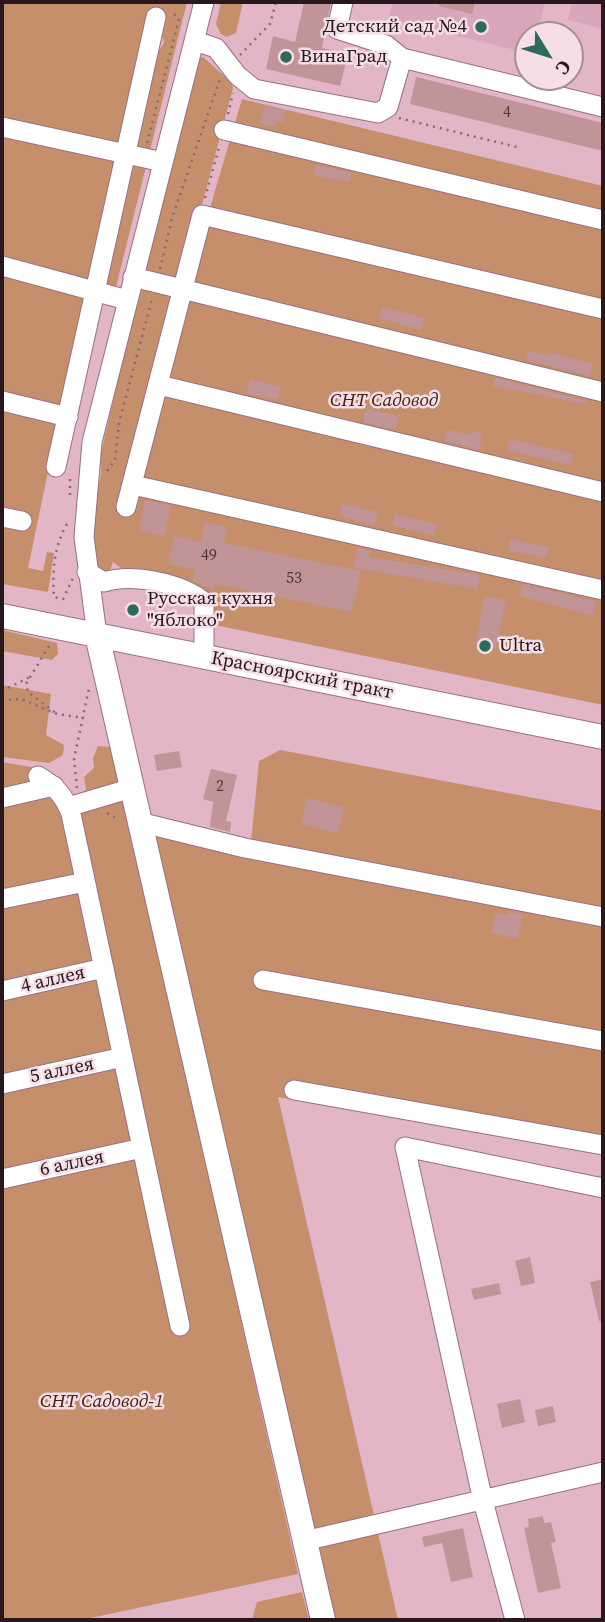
<!DOCTYPE html>
<meta charset="utf-8">
<style>
body{margin:0}
#map{position:relative;width:605px;height:1622px;overflow:hidden;background:#e2b6c7;font-family:"Source Serif 4",serif}
canvas{display:block}
.frame{position:absolute;inset:0;border:4px solid #28181e;pointer-events:none}
.north{position:absolute;left:514px;top:21px;width:70px;height:70px;box-sizing:border-box;background:#f5dee6;border:2px solid #a38f96;border-radius:50%;rotate:128deg;font-size:19px;font-weight:700;line-height:28px;text-align:center;color:#28181e}
.north::after{content:'';display:block;margin:auto;width:24px;height:32px;background:#2a6b5b;clip-path:polygon(50% 0,100% 100%,50% 72%,0 100%)}
</style>
<div id="map">
<canvas width="605" height="1622"></canvas>
<div class="frame"></div>
<div class="north">С</div>
</div>
<script>
const c = document.querySelector('canvas').getContext('2d');
c.lineJoin = 'round';
function paint(path, color) { c.fillStyle = color; c.fill(path, 'evenodd'); }
function stroke(path, color, width, dash) { c.strokeStyle = color; c.lineWidth = width; c.lineCap = dash ? 'butt' : 'round'; c.setLineDash(dash || []); c.stroke(path); }
function label(font, color, halo, rows, align = 'center') {
  c.font = font + ' "Source Serif 4",serif'; c.lineWidth = 5; c.setLineDash([]); c.textBaseline = 'middle'; c.strokeStyle = halo; c.fillStyle = color; for (const [text, x, y, turn = 0] of rows) {
    c.save(); c.translate(x, y); c.rotate((+turn || 0) * Math.PI / 180); c.textAlign = isNaN(turn) ? turn : align; if (halo) c.strokeText(text, 0, 0); c.fillText(text, 0, 0); c.restore();
  }
}
paint(new Path2D(`
 M393,2H545L537,35H528V53L388,19Z
 M572,2H603V29L568,20Z`), '#d9a7bb');
paint(new Path2D(`
 M2,2H187L116,287L95,286L154,58L164,43L162,34L149,24L102,212L28,568L43,571L47,552L54,553L48,592L2,584Z
 M221,2H243L236,33L226,37L221,34L216,24Z
 M203,57L231,82L233,88L120,514L242,99L603,186V705L215,625L208,608L140,583L113,562L109,573L103,574L94,567L92,518L101,474V453L192,62Z
 M2,630L57,643L58,654L52,660L2,651Z
 M2,685L51,694L46,735L64,745L63,755L49,763L2,757Z
 M98,746L112,747L298,1574L81,1620H2V762L43,769L73,797L86,790L84,777L94,768L93,758Z
 M280,750L603,811V1154L278,1097L398,1620H336L151,835L251,842L259,761Z
 M302,1592L309,1620H252L257,1602Z`), '#c58f6c');
paint(new Path2D(`
 M304,2H331L322,48L348,53L340,86L266,69L273,36L295,42Z
 M439,2H475L472,14L439,6Z
 M416,77L603,123V151L410,104Z
 M265,105L286,110L283,122L277,121L275,127L260,123Z
 M317,165L352,173L350,182L314,175Z
 M382,307L424,318L421,330L379,318Z
 M528,351L552,356V353L593,364L590,376L526,360Z
 M495,378L587,401L586,404L493,386Z
 M250,379L281,387L278,399L246,393Z
 M366,409L399,416L396,430L363,422Z
 M447,430L471,435L472,431L483,434L479,450L445,441Z
 M509,439L574,454L571,465L507,450Z
 M145,500L171,506L164,536L139,530Z
 M342,504L378,512L374,526L340,516Z
 M396,514L437,524L434,536L393,525Z
 M205,522L227,527L224,543L361,571L352,612L215,584L214,590L193,581L195,570L168,564L174,536L201,542Z
 M510,539L549,547L546,558L508,550Z
 M358,548L371,551L369,557L480,575L477,589L354,568Z
 M522,584L596,602L593,616L520,596Z
 M485,596L506,600L496,648L475,644Z
 M179,751L182,767L157,771L154,755Z
 M211,769L237,775L226,821L231,822L230,832L210,827L213,802L203,799Z
 M307,798L344,807L338,833L301,824Z
 M510,912L523,914L518,939L491,933L495,913L509,915Z
 M530,1257L535,1283L521,1286L515,1261Z
 M603,1279V1321H599L590,1282Z
 M499,1283L501,1294L474,1300L471,1289Z
 M520,1399L525,1422L502,1428L497,1404Z
 M553,1406L556,1422L538,1426L535,1410Z
 M543,1516L544,1523L551,1522L556,1542L551,1543L561,1588L538,1593L524,1528L529,1527L528,1519Z
 M463,1528L473,1577L451,1582L442,1543L424,1547L422,1537Z`), '#c19497');
const minor = new Path2D(`
 M343,2L337,29L386,45L402,58L603,107
 M195,41L216,48L237,75L254,89L378,113L388,107L402,58
 M2,127L163,162
 M224,130L603,220
 M2,266L127,300
 M133,277L603,392
 M159,385L603,492
 M2,401L68,417
 M56,467L156,17
 M133,485L603,590
 M126,507L202,215L603,309
 M2,517L22,521
 M87,572L104,582C132,573 182,583 204,602V657
 M97,635L84,537L92,442L204,2
 M38,776C55,786 64,795 71,814L180,1326
 M2,798L54,786
 M68,807L132,788
 M139,822L245,848L603,917
 M2,899L85,882
 M263,980L603,1041
 M2,991L104,968
 M2,1084L123,1057
 M294,1090L603,1145
 M2,1179L142,1148
 M304,1541L603,1472
 M515,1620L483,1501L405,1147L603,1188`);
const major = new Path2D(`
 M2,616L603,737
 M97,635L323,1620`);
stroke(minor, '#987080', 21);
stroke(major, '#987080', 26);
stroke(new Path2D(`
 M240,55L270,24L276,2
 M228,114L233,93
 M399,118L521,148
 M147,143L179,19L173,13
 M205,198L220,144
 M160,269L172,218L220,79
 M107,471L115,460L119,423L152,299
 M70,495V477
 M67,524C54,546 52,572 54,597L63,599L73,578
 M49,646L26,684L28,692L57,714
 M2,691L30,677
 M2,700L21,699L57,714L84,718
 M77,788L74,759L89,688
 M107,813L119,820`), '#876974', 2.5, [2, 5]);
stroke(minor, '#fff', 19);
stroke(major, '#fff', 24);
for (const [x, y, r, color] of [
 [481,27,7,"#2a6b5b"],
 [286,57,7,"#2a6b5b"],
 [133,610,7,"#2a6b5b"],
 [485,646,7,"#2a6b5b"]
]) { const dot = new Path2D(); dot.arc(x, y, r, 0, 2 * Math.PI); c.fillStyle = color; c.fill(dot); stroke(dot, '#f5dee6', 2.5); }
label('16px', '#4e373c', null, [
 ["4",507,113],
 ["49",209,556],
 ["53",294,579],
 ["2",220,787]
]);
label('19px', '#28181e', '#f5dee6', [
 ["Детский сад №4",467,27,"right"],
 ["ВинаГрад",300,57],
 ["Русская кухня",147,599],
 ["\"Яблоко\"",147,621],
 ["Ultra",499,646]
], 'left');
label('italic 19px', '#40220d', '#f5dee6', [
 ["СНТ Садовод",384,401],
 ["СНТ Садовод-1",102,1402]
]);
label('19px', '#28181e', '#f5dee6', [
 ["Красноярский тракт",302,676,11],
 ["4 аллея",53,980,-13],
 ["5 аллея",62,1071,-12],
 ["6 аллея",72,1164,-12]
]);
</script>
